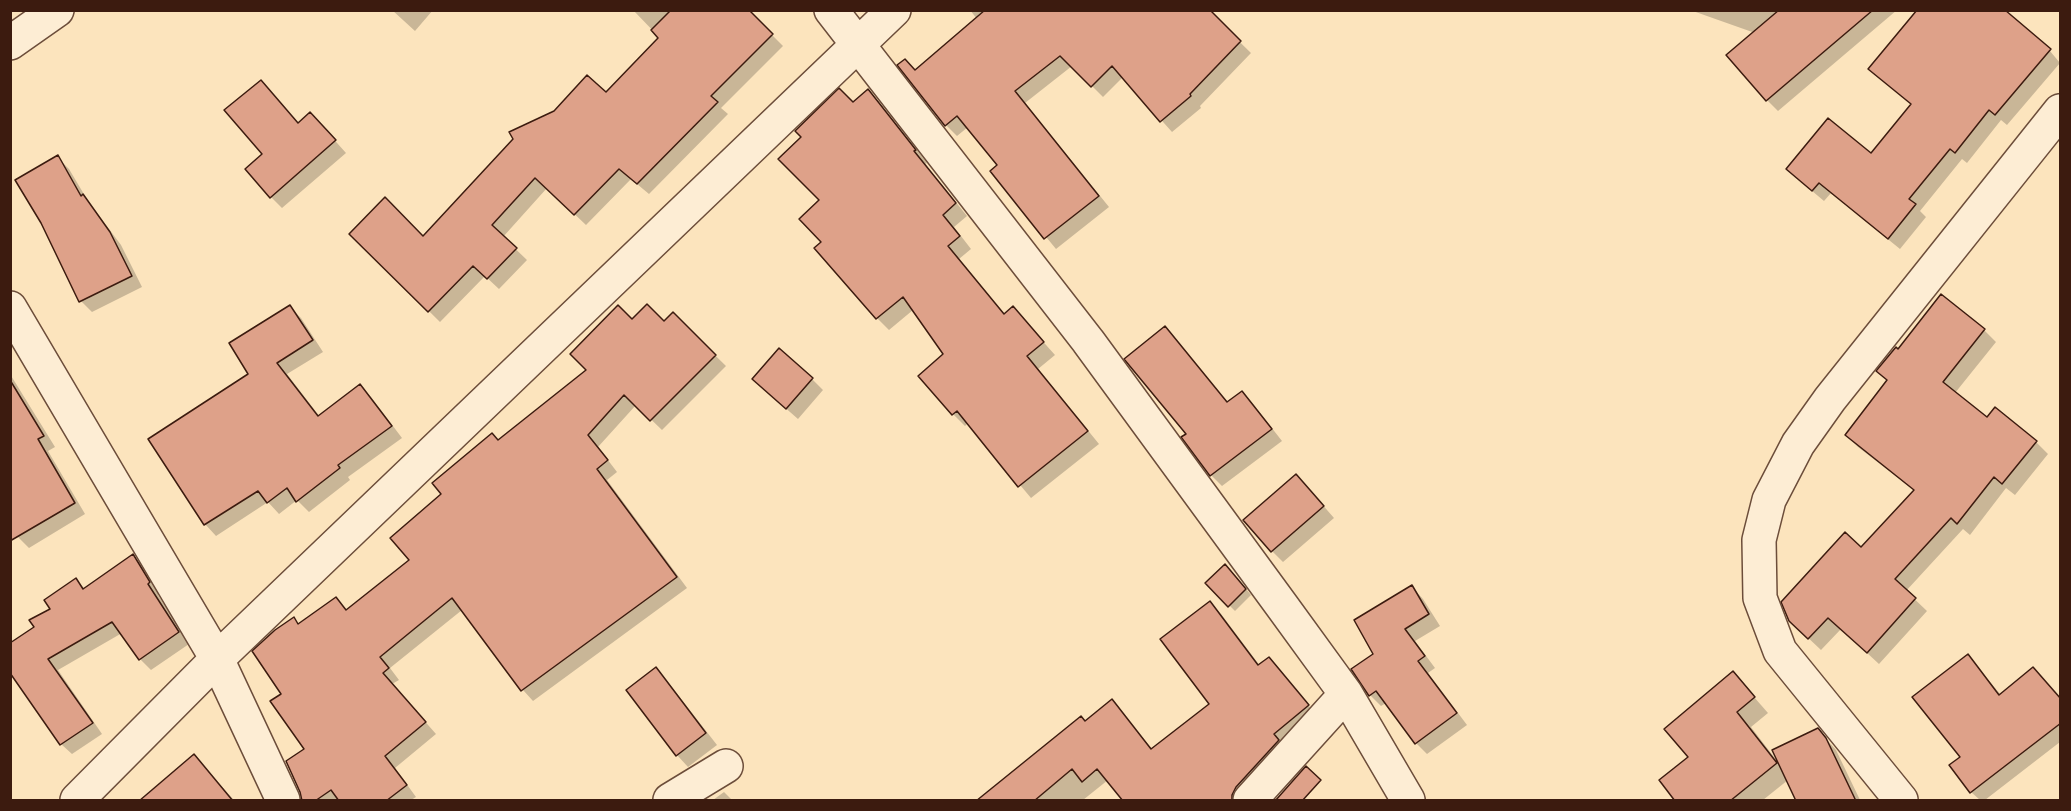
<!DOCTYPE html>
<style>
body{margin:0}
#map{position:relative;width:2071px;height:811px;overflow:hidden;background:#fce4bd;font-family:Cardo,serif}
canvas{display:block}
.frame{position:absolute;inset:0;border:12px solid #3c1b0f;pointer-events:none}
</style>
<div id="map">
<canvas width="2071" height="811"></canvas>
<div class="frame"></div>
</div>
<script>
const c = document.querySelector('canvas').getContext('2d');
c.lineJoin = 'round';
function paint(path, color) { c.fillStyle = color; c.fill(path, 'evenodd'); }
function stroke(path, color, width, dash) { c.strokeStyle = color; c.lineWidth = width; c.lineCap = dash ? 'butt' : 'round'; c.setLineDash(dash || []); c.stroke(path); }
paint(new Path2D(`
 M392,10H433L415,31Z
 M633,10H747L783,46L721,108L728,114L649,194L631,179L586,225L547,188L503,237L527,260L499,289L485,276L440,322L351,234L423,238L606,94L660,38Z
 M970,10H1207L1251,53L1200,106L1201,108L1172,132L1123,77L1103,97L1072,66L1025,103L1109,207L1056,249L992,171L999,166L968,127L957,136L946,125L916,71L977,19Z
 M1690,10H1897L1778,111L1767,100L1755,33Z
 M2017,22L2050,51L2060,63L2007,125L2001,120L1967,163L1962,159L1920,211L1926,217L1900,249L1831,193L1824,201L1799,180L1871,156L1912,105L1870,69Z
 M868,91L880,103L927,163L925,164L967,216L954,227L971,249L959,259L1005,315L1013,308L1055,355L1038,369L1099,444L1031,498L968,423L965,426L953,414L945,354L913,310L889,330L877,318L823,242L853,104Z
 M299,124L321,125L346,153L282,208L271,197Z
 M57,157L69,169L88,201L121,245L142,287L92,312L81,301Z
 M290,307L301,318L323,352L287,374L320,417L360,386L371,397L402,438L348,477L350,480L309,512L297,500L279,514L268,502L216,536L205,524L250,375Z
 M673,314L726,366L662,430L636,405L598,447L617,472L607,480L687,588L533,701L523,690L462,610L390,668L399,680L392,684L436,734L395,768L416,797L411,800H302L306,750L283,694L293,619L300,625L336,599L347,610L412,560L443,494L499,442L588,370L632,322L664,323Z
 M1165,328L1228,403L1242,393L1253,404L1282,441L1222,486L1211,475L1188,434Z
 M1984,330L1996,342L1955,393L1987,419L2036,442L2048,454L2015,495L2006,488L1970,535L1963,529L1906,591L1927,611L1879,664L1841,629L1821,650L1803,633L1861,549L1915,491L1858,447L1846,435L1888,381L1878,371L1898,351Z
 M10,374L55,447L48,451L85,514L29,548L18,537L10,524Z
 M812,379L823,390L798,419L766,391Z
 M1307,487L1334,518L1283,562L1272,551Z
 M133,556L144,566L160,594L158,595L189,644L151,670L140,659L122,633L58,670L102,734L72,754L61,744L36,628L76,580L85,589Z
 M1231,571L1251,595L1235,611L1207,583Z
 M1412,587L1423,599L1440,626L1415,641L1435,668L1428,673L1467,725L1427,754L1416,743L1386,703L1381,706L1370,695L1353,670L1375,654Z
 M1210,603L1221,614L1260,666L1279,670L1318,717L1246,800H1125L1108,780L1083,800H986L1112,701L1153,750L1211,704Z
 M1968,656L2001,695L2033,669L2060,699V742L1985,800H1980L1971,792L1951,765L1962,758Z
 M656,669L667,681L717,745L688,767L677,755L628,691Z
 M1733,673L1768,713L1751,727L1777,761L1818,730L1836,750L1860,800H1797L1788,780L1763,800H1677L1690,757Z
 M194,756L234,800H141Z
 M724,792L732,800H713Z`), '#0003');
const building = new Path2D(`
 M671,10H749L773,34L711,96L718,102L637,184L619,169L574,215L535,178L492,225L517,248L487,279L473,266L428,312L349,234L385,197L423,236L513,139L509,132L554,111L587,75L606,92L658,38L651,30Z
 M985,10H1210L1241,41L1190,94L1191,96L1160,122L1112,66L1091,87L1060,56L1015,91L1099,196L1044,239L990,171L997,165L957,116L945,126L897,65L905,59L915,70Z
 M1779,10H1873L1766,101L1726,55Z
 M1917,10H2005L2051,49L1995,115L1989,110L1955,153L1950,149L1909,199L1916,204L1888,239L1819,183L1812,191L1786,169L1828,118L1871,153L1911,104L1868,69Z
 M261,80L298,123L310,112L336,140L270,198L245,169L262,154L224,110Z
 M839,88L853,102L868,89L916,150L914,151L956,203L943,215L960,236L948,246L1004,314L1013,306L1044,342L1027,356L1088,431L1018,487L957,411L952,415L918,376L943,354L903,297L876,319L814,248L821,242L799,219L819,200L778,159L801,137L795,131Z
 M58,155L81,196L83,194L110,232L132,276L79,302L41,223L15,180Z
 M1941,294L1985,329L1943,382L1987,417L1995,407L2037,441L2002,484L1994,477L1957,524L1951,518L1895,579L1916,598L1867,653L1828,618L1808,639L1789,621L1781,602L1845,532L1861,547L1914,490L1845,435L1887,380L1876,371L1896,347L1898,349Z
 M647,304L664,321L673,312L716,355L650,421L624,395L588,435L608,460L597,469L677,577L521,691L452,598L380,657L389,668L383,673L426,722L385,756L407,785L386,801H339L331,790L315,801H302L300,792L286,761L304,749L270,701L281,694L252,651L275,630L294,617L298,624L336,597L346,610L409,560L390,538L441,494L432,483L492,433L498,440L586,370L570,354L618,305L632,319Z
 M290,305L313,340L277,363L318,416L360,384L392,426L338,465L340,468L296,502L287,488L267,503L258,491L204,525L148,439L248,374L229,343Z
 M1165,326L1227,402L1242,391L1272,429L1210,476L1181,437L1186,434L1124,359Z
 M779,348L813,378L786,409L752,379Z
 M10,380L44,436L38,439L75,503L10,541Z
 M1296,474L1324,506L1271,552L1243,520Z
 M133,554L150,582L148,584L179,632L139,660L112,622L48,659L93,723L60,745L10,673V643L34,627L29,620L50,609L44,600L76,578L83,589Z
 M1225,564L1246,589L1228,607L1205,583Z
 M1412,585L1429,614L1405,629L1425,656L1418,661L1457,713L1415,744L1376,691L1369,696L1351,669L1373,654L1354,620Z
 M1210,601L1258,665L1269,657L1309,705L1274,734L1279,740L1236,787L1232,795V801H1123L1097,769L1082,782L1072,769L1034,801H976L1081,716L1085,721L1112,699L1151,749L1209,704L1160,639Z
 M1968,654L1999,695L2033,667L2061,699V723L1970,793L1949,765L1960,757L1912,697Z
 M656,667L706,733L676,756L626,690Z
 M1733,671L1755,697L1737,712L1777,763L1730,801H1675L1659,780L1688,757L1664,729Z
 M1818,728L1826,738L1856,801H1796L1772,750Z
 M194,754L233,801H139Z
 M1306,766L1321,780L1302,801H1275Z`);
paint(building, '#dea189');
stroke(building, '#3c1b0f', 1.5);
const minor = new Path2D(`
 M831,10L1088,341L1282,606L1346,694L1408,800
 M10,43L57,10
 M10,308L217,659L283,800
 M77,800L217,659L894,10
 M670,800L726,766
 M1250,800L1346,694
 M1901,800L1780,651L1760,598L1759,540L1769,500L1798,444L1830,399L2060,111`);
stroke(minor, '#6c4d3a', 36);
stroke(minor, '#fdedd4', 33);
</script>
